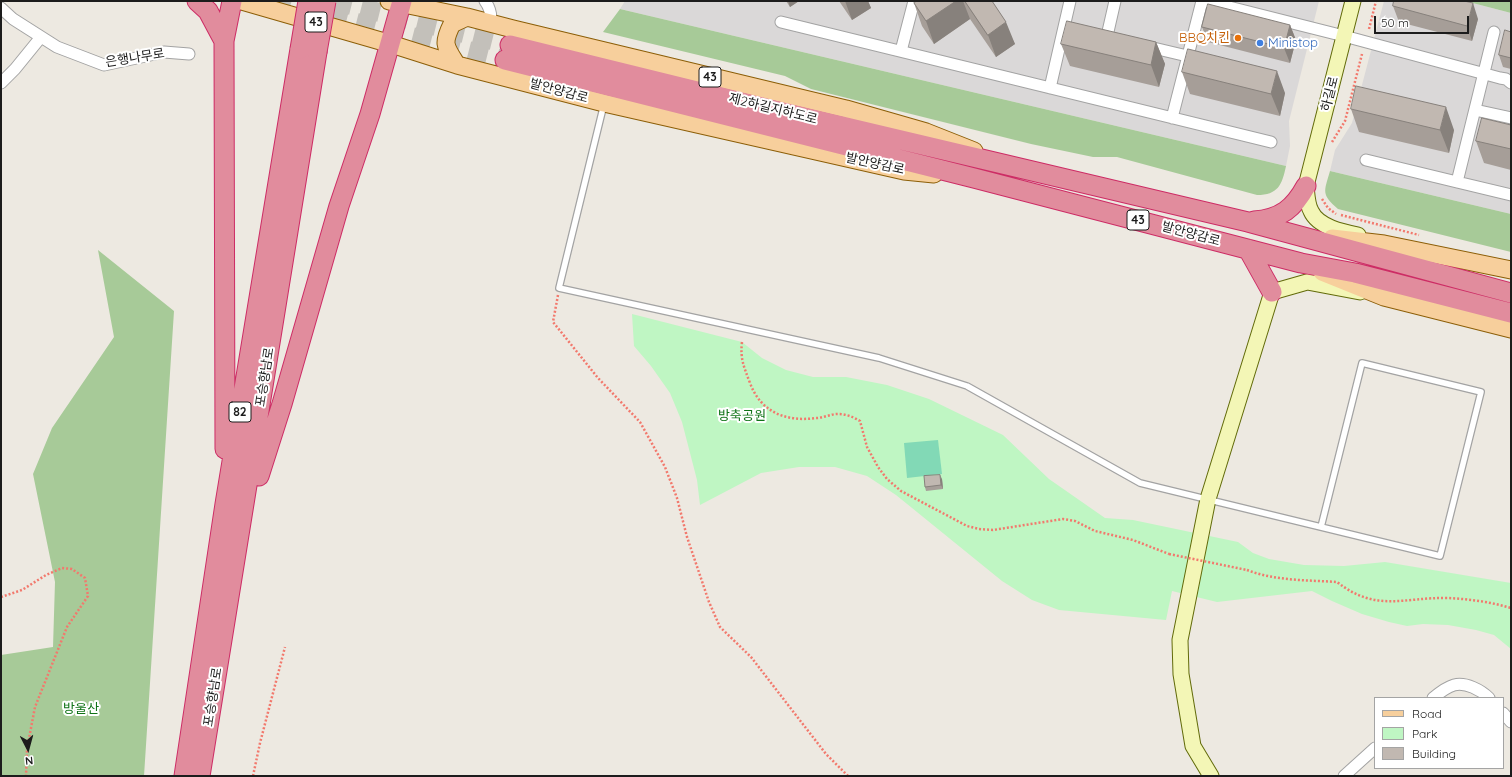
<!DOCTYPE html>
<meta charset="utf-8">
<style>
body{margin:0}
#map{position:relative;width:1512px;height:777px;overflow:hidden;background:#ede9e1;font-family:Quicksand,sans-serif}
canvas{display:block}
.frame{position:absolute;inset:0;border:2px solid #1c1c1c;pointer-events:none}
.legend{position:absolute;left:1374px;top:697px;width:130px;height:72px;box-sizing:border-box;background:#fff;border:1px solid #a4a4a4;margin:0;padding:5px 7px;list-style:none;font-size:12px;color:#1c1c1c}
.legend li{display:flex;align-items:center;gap:8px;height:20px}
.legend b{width:20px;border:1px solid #a4a4a4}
.north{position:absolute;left:8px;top:729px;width:40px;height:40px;-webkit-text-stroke:3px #fff;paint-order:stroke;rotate:174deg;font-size:11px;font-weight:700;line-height:16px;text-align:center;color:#1c1c1c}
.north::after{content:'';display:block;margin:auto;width:14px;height:18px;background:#1c1c1c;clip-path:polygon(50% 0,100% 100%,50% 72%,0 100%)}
.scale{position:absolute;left:1374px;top:16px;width:95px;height:18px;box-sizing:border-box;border:2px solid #1c1c1c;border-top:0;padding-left:5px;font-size:12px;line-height:14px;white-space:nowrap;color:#1c1c1c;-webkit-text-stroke:3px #fff;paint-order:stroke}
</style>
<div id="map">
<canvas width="1512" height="777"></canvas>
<div class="frame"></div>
<ul class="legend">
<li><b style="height:5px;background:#f7cf9c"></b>Road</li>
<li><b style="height:11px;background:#bff6c3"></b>Park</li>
<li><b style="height:11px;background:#c1b8b1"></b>Building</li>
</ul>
<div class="north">N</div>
<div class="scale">50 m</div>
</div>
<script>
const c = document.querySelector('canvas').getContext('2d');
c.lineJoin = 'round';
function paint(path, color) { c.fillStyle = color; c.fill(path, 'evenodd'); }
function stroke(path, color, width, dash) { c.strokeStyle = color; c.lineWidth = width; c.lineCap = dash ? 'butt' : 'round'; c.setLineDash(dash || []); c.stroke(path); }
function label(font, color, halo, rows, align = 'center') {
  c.font = font + ' Quicksand,"Noto Sans KR",sans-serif'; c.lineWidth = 4; c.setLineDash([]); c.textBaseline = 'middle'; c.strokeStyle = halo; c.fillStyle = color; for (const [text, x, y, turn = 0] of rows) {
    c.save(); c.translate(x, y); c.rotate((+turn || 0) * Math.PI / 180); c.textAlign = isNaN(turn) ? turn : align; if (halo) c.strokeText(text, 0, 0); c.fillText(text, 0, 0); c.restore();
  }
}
paint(new Path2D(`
 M625,1H1319L1289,121L1290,146L1286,166L620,9Z
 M1384,1H1465L1511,13V214L1330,171L1335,150L1352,123Z`), '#dad8d8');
paint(new Path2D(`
 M1465,1H1511V13Z
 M620,9L1286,166C1282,185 1278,195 1257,195L1117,157H1093L1031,144L811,89L785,76L603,32Z
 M1330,171L1511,214V252L1338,209C1321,194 1324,192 1330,171Z
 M98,250L174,311L144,776H1V655L53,647L55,582L33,474L52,428L114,337Z`), '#a7ca98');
paint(new Path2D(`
 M632,314L742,342L762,358L786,370L813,377H846L887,385L929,399L1003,435L1049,479L1105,518L1133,520L1238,542L1253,553L1269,559L1304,565L1344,566L1385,562L1511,583V649L1494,635L1476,630L1448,625L1423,624L1407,626L1389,622L1362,614L1332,601L1312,591L1217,602L1172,591L1166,620L1059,610L1032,600L1002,581L896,495L867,476L835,467H799L761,473L700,505L697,480L682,422L670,393L651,366L634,346Z`), '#bff6c3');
paint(new Path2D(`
 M938,440L942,474L907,478L904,443Z`), '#82d9b6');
stroke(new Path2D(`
 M272,1L505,60
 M333,1L510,45`), '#c3c0ba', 19, [19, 10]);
const lane = new Path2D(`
 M604,104L559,288L879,358L967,386L1140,483L1440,556L1481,392L1362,363L1321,527`);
const street = new Path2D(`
 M485,1C490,8 492,15 490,23
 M1205,1L1344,36L1500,78L1506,79L1511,83
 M1,8L13,19L57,47L104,65L164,52L189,54
 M781,22L1271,142
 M1494,32L1457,182L1511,195
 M1107,36L1115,1
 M1145,46L1200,59
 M901,51L914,1
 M1,83L15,69L41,37
 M1050,88L1070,1
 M1475,110L1511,118
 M1172,118L1202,1
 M1366,160L1457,182
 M1433,698C1439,693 1447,687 1454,685C1466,682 1481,690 1489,698
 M1503,713L1511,722
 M1344,776L1375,748`);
const secondary = new Path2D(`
 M1353,1L1306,186C1307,194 1307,204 1311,211C1318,227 1343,232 1358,235
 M1211,776L1193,746L1181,674L1180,640L1208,499L1272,292L1307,282L1360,292`);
const primary = new Path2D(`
 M242,1L391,44L457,65L604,103L904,171L934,174
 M389,1L467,17L513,29L846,109L926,132L974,151
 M457,65C445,46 442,44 452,24L467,17
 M1332,238L1384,244L1511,270
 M1322,272L1384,297L1511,329`);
const highway = new Path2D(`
 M197,1L208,11L224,41
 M510,45L770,109L1248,222L1511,293
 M505,60L974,178L1301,263L1355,273L1511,313
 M1254,221C1281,219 1294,208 1306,186
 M1248,249L1272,292
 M225,449L224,41L232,1
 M259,476L282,404L339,206L370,114L402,1
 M184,776L225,504L300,49
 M200,776L317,52`);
stroke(lane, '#a3a3a3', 8);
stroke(street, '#a3a3a3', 13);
stroke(secondary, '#626b0a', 17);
stroke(primary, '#8c5e07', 19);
stroke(highway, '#cd2c65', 21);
stroke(new Path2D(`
 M1369,29L1376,1
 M1332,142L1345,121L1362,54
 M1322,199L1328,208L1336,214
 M1341,215L1419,235
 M558,295L553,322L598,378L640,422L665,467L677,498L687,537L709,602L720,627L751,657L826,754L848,776
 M742,342C740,359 744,367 750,383C761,413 787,422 816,418C821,418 826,416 831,415C841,412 852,416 860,421L867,447L878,467L887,479L901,491L967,526L979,529L993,530L1063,519L1075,521L1095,531L1133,540L1169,554
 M1247,570C1275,581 1308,580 1337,582C1377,613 1403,597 1448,598C1469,599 1491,602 1511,608
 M1,597L22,590L46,575L62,568L72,569L85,578L88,596L67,627L35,707L27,749L26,776
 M253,776L260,743L285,647`), '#f2796d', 2.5, [2, 2]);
stroke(lane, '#fff', 5.5);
stroke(street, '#fff', 11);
stroke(secondary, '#f3f6b6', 15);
stroke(primary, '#f7cf9c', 17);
stroke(highway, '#e18c9d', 19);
const highwayBridge = new Path2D(`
 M300,49L308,1
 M317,52L326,1`);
stroke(highwayBridge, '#cd2c65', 21, []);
stroke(new Path2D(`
 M1169,554L1247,570`), '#f2796d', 2.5, [2, 2]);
stroke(highwayBridge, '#e18c9d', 19);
paint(new Path2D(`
 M786,1H799L790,7Z
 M839,1H868L871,8L852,20Z
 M917,1H992L1015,44L996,57L970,19L934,44L922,26L914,3Z
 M1393,6L1478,19L1472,41L1399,22Z
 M1290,25L1296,40L1290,63L1208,42L1202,27Z
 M1511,32V69L1503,67L1499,55Z
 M1156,42L1165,64L1159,87L1070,66L1061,44Z
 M1182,72L1285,93L1280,116L1190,94Z
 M1351,109L1454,130L1449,153L1359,132Z
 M1511,125V170L1484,163L1476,141Z
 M942,479L943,489L926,491L925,487Z`), '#a69e98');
paint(new Path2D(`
 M788,1H799L790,7Z
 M845,1H868L871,8L852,20Z
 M956,1H963L970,19L934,44L926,21Z
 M1473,3L1478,19L1472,41L1467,26Z
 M1006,22L1015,44L996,57L988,35Z
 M1290,25L1296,40L1290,63L1284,48Z
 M1156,42L1165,64L1159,87L1151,65Z
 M1277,71L1285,93L1280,116L1271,94Z
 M1446,107L1454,130L1449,153L1440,130Z
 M940,475L942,479L943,489L941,485Z`), '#87817c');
const building = new Path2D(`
 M917,1H956L926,21L914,3Z
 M965,1H992L1006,22L988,35Z
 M1394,1H1464L1473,3L1467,26L1393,6Z
 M1208,4L1290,25L1284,48L1202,27Z
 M1067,21L1156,42L1151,65L1061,44Z
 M1505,30L1511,32V58L1499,55Z
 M1188,49L1277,71L1271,94L1182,72Z
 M1356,86L1446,107L1440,130L1351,109Z
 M1482,118L1511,125V149L1476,141Z
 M940,475L941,485L925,487L924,476Z`);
paint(building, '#c1b8b1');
stroke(building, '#87817c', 1);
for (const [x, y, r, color] of [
 [1238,38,4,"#e8710a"],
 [1260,43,4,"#3f7fe0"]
]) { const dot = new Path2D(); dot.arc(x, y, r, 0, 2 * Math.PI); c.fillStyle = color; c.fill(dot); stroke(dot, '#fff', 1.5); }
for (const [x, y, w] of [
 [316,22,22],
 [710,77,22],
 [1138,220,22],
 [240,412,22]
]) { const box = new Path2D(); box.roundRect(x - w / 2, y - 10, w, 20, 3); c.fillStyle = '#fff'; c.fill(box); stroke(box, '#1c1c1c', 1); }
label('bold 12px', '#1c1c1c', null, [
 ["43",316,22],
 ["43",710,77],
 ["43",1138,220],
 ["82",240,412]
]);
label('13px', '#c56008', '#fff', [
 ["BBQ치킨",1230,38]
], 'right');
label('13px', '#366cbe', '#fff', [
 ["Ministop",1268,43]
], 'left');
label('13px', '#1c1c1c', '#fff', [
 ["은행나무로",135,58,-9],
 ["발안양감로",559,91,15],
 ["하길로",1330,94,-76],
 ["제2하길지하도로",773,109,14],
 ["발안양감로",875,164,12],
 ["발안양감로",1191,234,15],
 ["포승향남로",265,377,-81],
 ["포승향남로",213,697,-81]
]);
label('13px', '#107317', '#fff', [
 ["방축공원",742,416],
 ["방울산",81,709]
]);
</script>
